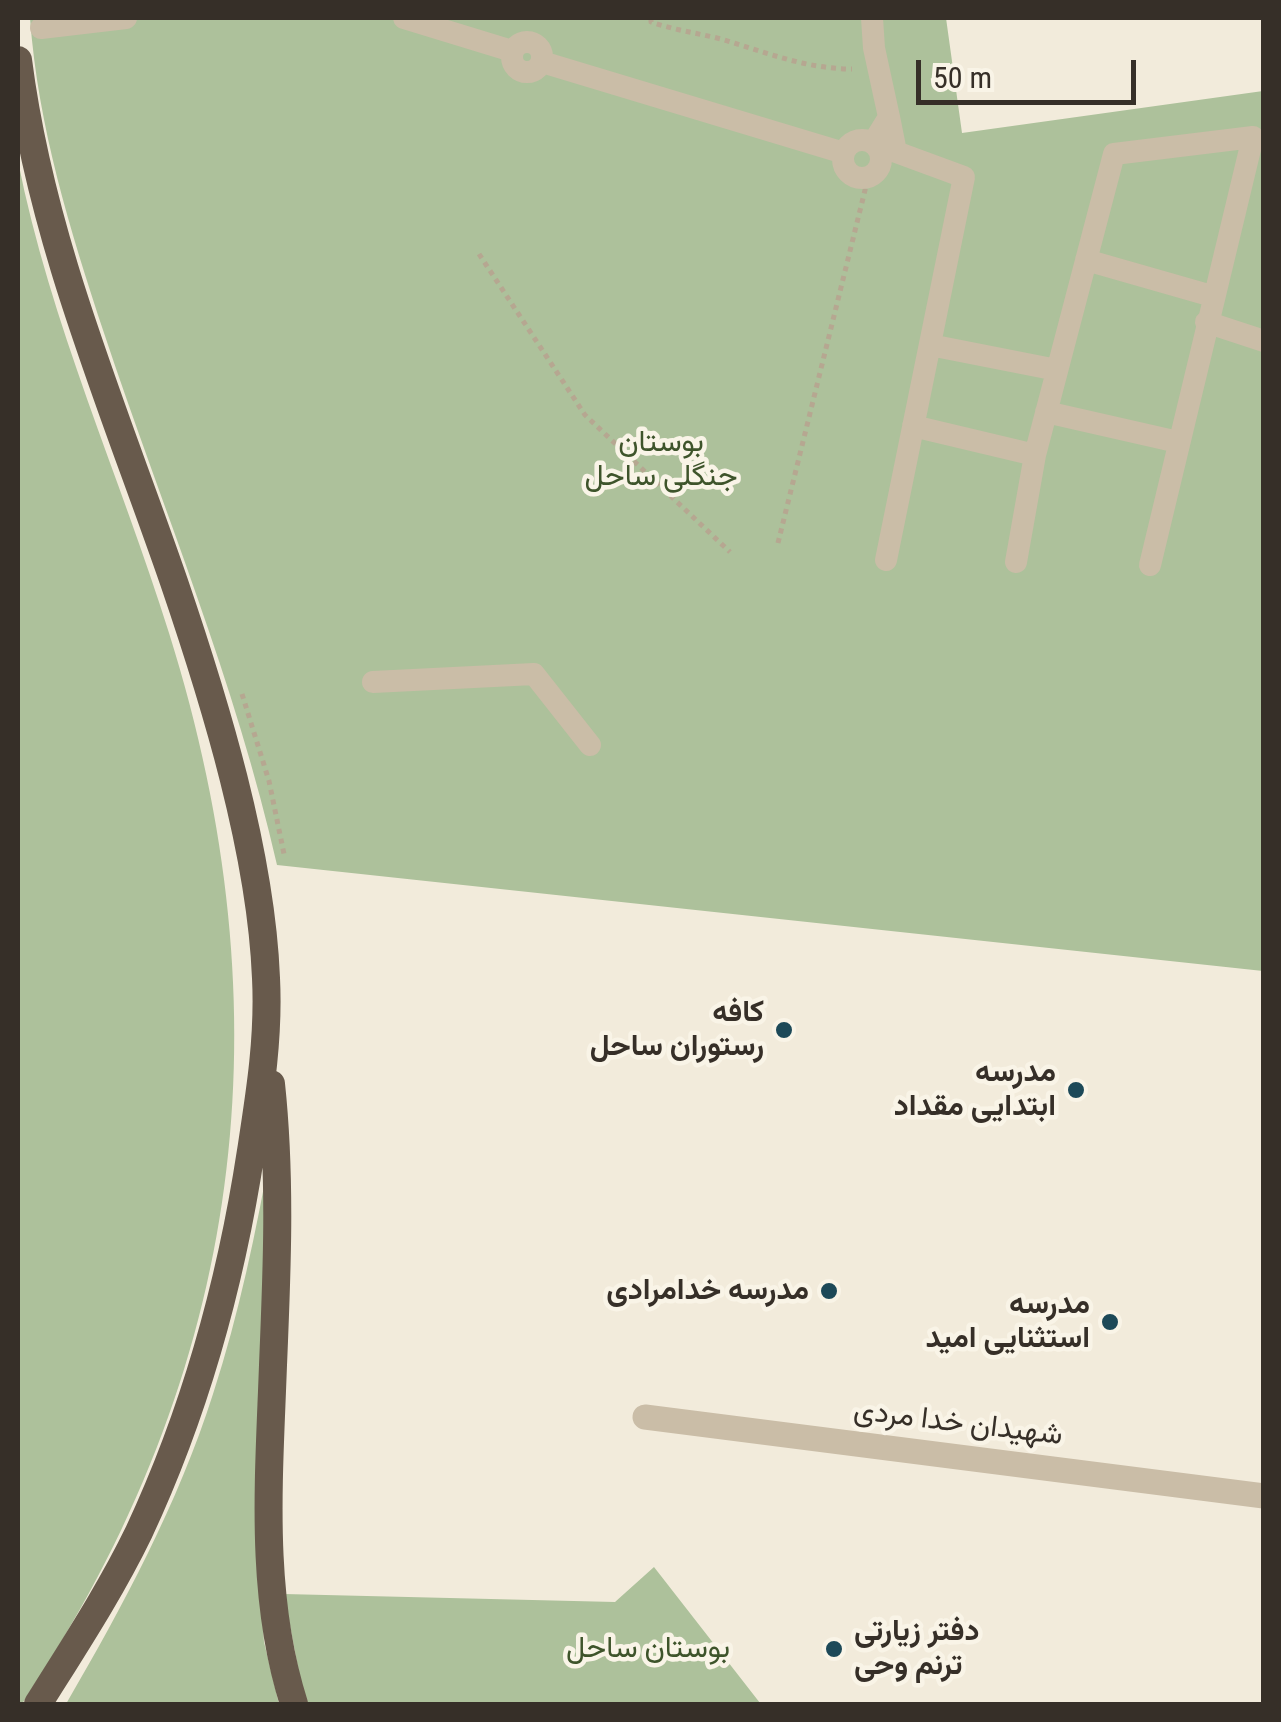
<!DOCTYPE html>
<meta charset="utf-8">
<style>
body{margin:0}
#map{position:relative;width:1281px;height:1722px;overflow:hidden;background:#f2ebdb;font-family:"Roboto Condensed",sans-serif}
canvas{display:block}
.frame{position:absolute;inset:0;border:20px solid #362f28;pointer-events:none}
.scale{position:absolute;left:916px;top:60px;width:220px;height:45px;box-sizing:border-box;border:5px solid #362f28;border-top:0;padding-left:12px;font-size:30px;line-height:35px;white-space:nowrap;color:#362f28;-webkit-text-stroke:8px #f9f4e7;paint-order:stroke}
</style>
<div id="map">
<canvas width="1281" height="1722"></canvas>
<div class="frame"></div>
<div class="scale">50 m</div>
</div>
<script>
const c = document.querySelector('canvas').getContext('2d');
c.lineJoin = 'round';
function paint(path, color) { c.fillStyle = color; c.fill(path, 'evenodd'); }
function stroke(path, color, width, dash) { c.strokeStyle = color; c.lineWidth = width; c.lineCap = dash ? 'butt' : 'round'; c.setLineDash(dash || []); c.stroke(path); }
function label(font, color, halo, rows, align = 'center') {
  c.font = font + ' "Roboto Condensed",Vazirmatn,sans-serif'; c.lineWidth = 9; c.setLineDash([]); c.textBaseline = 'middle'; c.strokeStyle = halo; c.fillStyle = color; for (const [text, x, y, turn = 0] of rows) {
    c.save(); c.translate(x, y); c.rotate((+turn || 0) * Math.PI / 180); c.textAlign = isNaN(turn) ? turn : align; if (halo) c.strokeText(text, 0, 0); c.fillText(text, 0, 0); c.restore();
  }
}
paint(new Path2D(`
 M30,18H946L962,133L1263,91V971L277,865C236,683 163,510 104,333C70,230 38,127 30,18Z
 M18,161C50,323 120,476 169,633C289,1015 246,1370 22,1704H18Z
 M271,1149L255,1519L264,1642L279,1704H66C123,1606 178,1504 213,1394C239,1314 256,1232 271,1149Z
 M654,1567L760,1703L832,1704H305L284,1594L615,1602Z`), '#adc19b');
stroke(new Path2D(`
 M651,18V22C674,30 697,33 721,39C765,52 806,69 852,69
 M479,254L585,415L730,552
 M778,543L868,178
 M242,694L269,781L284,854`), '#b6a791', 5, [5, 5]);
stroke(new Path2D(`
 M404,18L512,51
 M872,18L874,48L889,117L873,143
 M41,28L126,18
 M512 57a15 15 0 1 1 30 0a15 15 0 1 1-30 0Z
 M542,62L844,153
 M843 159a19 19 0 1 1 38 0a19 19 0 1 1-38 0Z
 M1086,260L1212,296
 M1206,322L1264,341
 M930,345L1057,370
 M1046,412L1178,442
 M913,426L1035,455
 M886,560L964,177L896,152L889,117
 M1016,562L1035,455L1114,154L1253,137L1150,565
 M373,682L534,674L590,745`), '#cabda7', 22);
stroke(new Path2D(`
 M645,1417L1264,1496`), '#cabda7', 25);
stroke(new Path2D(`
 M18,60C41,241 115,411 174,582C215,702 261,852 266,978C269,1037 260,1093 251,1151C231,1282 195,1412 139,1532C110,1592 73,1648 38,1704
 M271,1084C281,1178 277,1271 273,1365C269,1479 259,1594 294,1704`), '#685a4c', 28);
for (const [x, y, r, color] of [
 [784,1030,10,"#1d4958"],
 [1076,1090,10,"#1d4958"],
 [829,1291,10,"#1d4958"],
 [1110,1322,10,"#1d4958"],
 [834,1649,10,"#1d4958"]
]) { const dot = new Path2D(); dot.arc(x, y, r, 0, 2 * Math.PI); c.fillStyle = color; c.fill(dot); stroke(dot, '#f9f4e7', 4); }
label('30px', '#3e542b', '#f9f4e7', [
 ["بوستان",661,443],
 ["جنگلی ساحل",661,477],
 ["بوستان ساحل",648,1649]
]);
label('bold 30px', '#362f28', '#f9f4e7', [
 ["کافه",764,1013],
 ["رستوران ساحل",764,1047],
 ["مدرسه",1056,1073],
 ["ابتدایی مقداد",1056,1107],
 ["مدرسه خدامرادی",809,1291],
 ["مدرسه",1090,1305],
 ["استثنایی امید",1090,1339],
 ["دفتر زیارتی",854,1632,"left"],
 ["ترنم وحی",854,1666,"left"]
], 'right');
label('30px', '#362f28', '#f9f4e7', [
 ["شهیدان خدا مردی",958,1424,7]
]);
</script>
